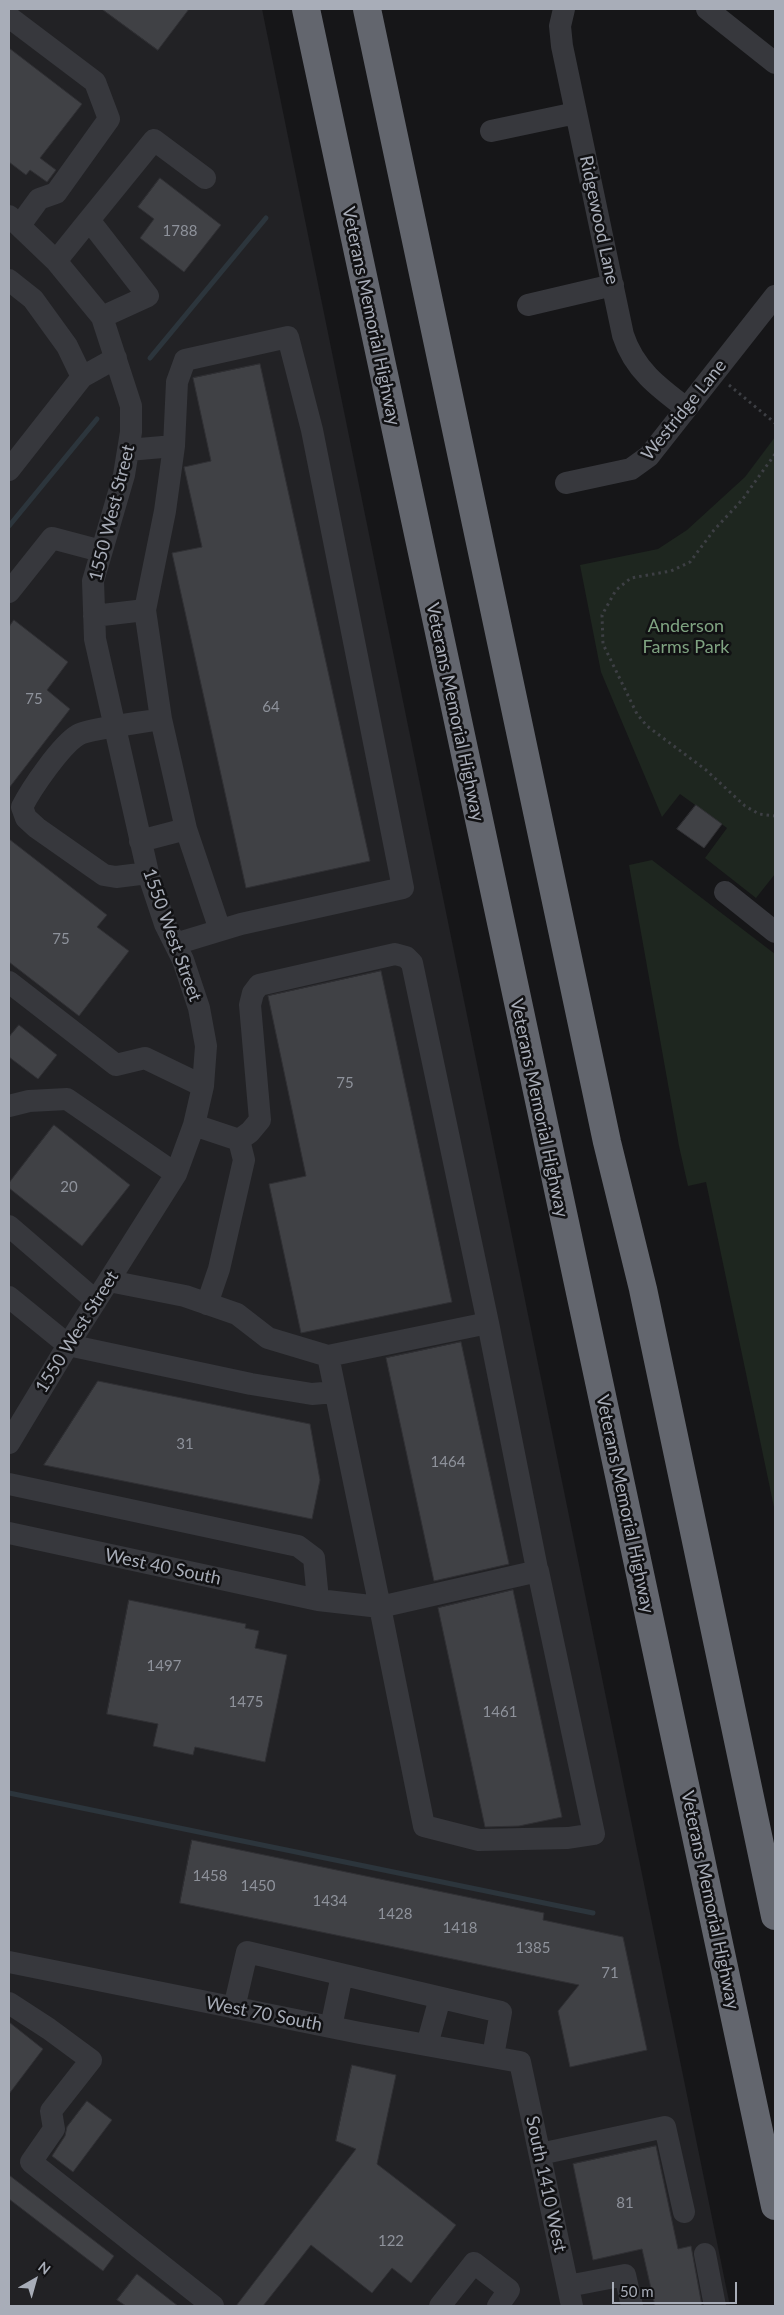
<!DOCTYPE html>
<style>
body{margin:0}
#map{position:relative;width:784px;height:2315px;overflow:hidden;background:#161618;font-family:Lato,sans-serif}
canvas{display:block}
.frame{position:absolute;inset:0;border:10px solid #a8adb8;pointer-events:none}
.north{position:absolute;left:10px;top:2255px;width:50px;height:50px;-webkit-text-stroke:4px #111113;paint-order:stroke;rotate:38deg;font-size:14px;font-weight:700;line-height:20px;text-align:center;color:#a8adb8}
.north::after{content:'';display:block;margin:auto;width:18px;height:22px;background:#a8adb8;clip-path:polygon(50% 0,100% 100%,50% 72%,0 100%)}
.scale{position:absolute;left:612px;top:2282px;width:125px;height:22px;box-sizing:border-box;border:2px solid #a8adb8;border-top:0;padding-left:6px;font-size:15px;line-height:18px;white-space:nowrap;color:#a8adb8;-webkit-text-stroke:4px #111113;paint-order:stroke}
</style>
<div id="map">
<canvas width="784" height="2315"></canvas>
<div class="frame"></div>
<div class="north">N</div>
<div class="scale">50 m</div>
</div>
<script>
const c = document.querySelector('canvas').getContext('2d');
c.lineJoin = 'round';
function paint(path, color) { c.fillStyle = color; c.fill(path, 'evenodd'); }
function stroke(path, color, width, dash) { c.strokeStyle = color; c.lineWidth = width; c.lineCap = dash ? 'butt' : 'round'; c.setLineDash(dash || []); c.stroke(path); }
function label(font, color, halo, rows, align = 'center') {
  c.font = font + ' Lato,sans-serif'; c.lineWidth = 5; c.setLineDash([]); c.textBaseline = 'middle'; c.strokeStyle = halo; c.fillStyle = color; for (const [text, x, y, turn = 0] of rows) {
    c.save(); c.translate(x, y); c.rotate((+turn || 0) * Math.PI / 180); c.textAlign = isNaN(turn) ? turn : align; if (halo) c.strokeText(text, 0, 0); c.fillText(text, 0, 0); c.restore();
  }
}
paint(new Path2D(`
 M9,9H262L730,2306H9Z`), '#222225');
paint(new Path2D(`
 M775,437V874L756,898L705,858L727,828L680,794L662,817L601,672L580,565L658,549L687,530L745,477Z
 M652,860L775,954V1512L706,1182L688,1186L679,1146L629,865Z`), '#1e261f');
stroke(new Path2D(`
 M150,358L266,218
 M9,526L97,419
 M9,1793L593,1913`), '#2c353c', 5);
const building = new Path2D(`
 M102,9H189L158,50Z
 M9,48L82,104L40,158L56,170L47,182L30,170L26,175L9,162Z
 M160,178L221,225L184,272L140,238L154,219L138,207Z
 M260,364L370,861L246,888L172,553L202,547L184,467L211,461L193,378Z
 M14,620L68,662L47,690L70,709L9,788V627Z
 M696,805L722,824L704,848L677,829Z
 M9,839L107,915L97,927L129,951L79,1016L9,962Z
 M381,971L452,1302L301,1333L269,1184L306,1176L268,996Z
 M19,1025L57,1055L38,1079L9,1057V1037Z
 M54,1125L130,1185L82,1246L9,1188V1183Z
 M461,1342L509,1564L434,1581L386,1358Z
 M98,1381L310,1424L320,1480L312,1519L44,1465Z
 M513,1590L562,1817L519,1826L485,1827L438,1608Z
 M129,1600L246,1624L245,1628L259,1631L255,1648L287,1655L265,1762L195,1747L193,1755L153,1746L158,1724L107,1714Z
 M192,1840L544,1913L543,1920L623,1937L647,2050L570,2067L558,2011L579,1985L180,1903Z
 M9,2022L43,2049L9,2094Z
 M352,2065L396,2075L377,2164L456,2225L411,2283L392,2268L372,2293L311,2245L263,2306H236L356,2149L336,2141Z
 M87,2101L112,2120L73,2172L52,2156L65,2136L67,2127Z
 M656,2146L678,2249L691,2246L702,2306H655L642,2249L593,2260L573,2164Z
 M9,2175L114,2256L103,2271L9,2199Z
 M137,2274L178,2306H126L117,2300Z`);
paint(building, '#404145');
stroke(building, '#303034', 1);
stroke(new Path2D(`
 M729,385L775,423
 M775,454L742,500L714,530L690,562L671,571L631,578L616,590L602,615L603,644L637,714L647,726L706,770L745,806L759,814L775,816`), '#3d3f44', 3, [2.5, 4]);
stroke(new Path2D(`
 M564,9L560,26L562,46L623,335C634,369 658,387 686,408
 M707,9L775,63
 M9,17L95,82L109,119L56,193L39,199L20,225
 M491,131L576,113
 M9,216L56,261L102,317L131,406V432L124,475L93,581L95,639L148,873L165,924L183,960L199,1008L206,1046L203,1086L194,1125L176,1174L68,1345L9,1443
 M56,261L89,220
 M9,280L33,299L67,346L82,377L116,358
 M528,305L613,285
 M102,317L148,296L89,220L154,140L205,178
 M128,450L174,446L177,382L185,360L288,337L312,430L403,888L241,924L175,944
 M9,470L82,377
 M566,483L631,469L649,456L775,296
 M9,592L52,538L101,551
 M145,610L161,719C146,722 88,729 78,735C61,745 31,789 22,807L26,818L37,828L104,875L116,877L148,873
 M94,616L145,610L165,511L174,446
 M186,829L220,930
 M140,841L186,829L161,719
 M725,892L775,932
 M9,982L116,1065L145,1058L203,1086
 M9,1106L29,1101L67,1099L176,1174
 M194,1125L239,1140L244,1160L219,1269L207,1304
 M239,1140L250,1132L260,1120L250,1005L253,993L259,985L395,954L406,957L412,963L488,1323
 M9,1226L96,1301
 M109,1281L185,1296L237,1314L268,1338L328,1356
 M9,1297L68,1345L251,1384L312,1394L335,1392
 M9,1484L298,1546L314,1558L318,1600
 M9,1533L318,1600L380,1607L328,1356L488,1323L537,1569L538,1571L594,1834L568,1838L479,1840L424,1826L380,1607L538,1571
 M9,1962L360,2033L520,2062L572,2306
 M9,2003L49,2029L91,2060L51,2111L54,2129L31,2162L213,2306
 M234,2008L247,1952L501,2012L493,2056
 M331,2027L342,1975
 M427,2045L440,1998
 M540,2154L665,2127L684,2212
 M705,2254L715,2306
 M568,2286L625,2275L632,2306
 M440,2306L474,2263L509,2290L498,2306`), '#37383d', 22);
stroke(new Path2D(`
 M306,9L775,2206
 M367,9L607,1142L643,1289L775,1916`), '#63666e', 28);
label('15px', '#8e929b', null, [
 ["1788",180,231],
 ["75",34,699],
 ["64",271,707],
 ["75",61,939],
 ["75",345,1083],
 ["20",69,1187],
 ["31",185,1444],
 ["1464",448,1462],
 ["1497",164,1666],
 ["1475",246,1702],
 ["1461",500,1712],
 ["1458",210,1876],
 ["1450",258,1886],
 ["1434",330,1901],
 ["1428",395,1914],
 ["1418",460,1928],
 ["1385",533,1948],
 ["71",610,1973],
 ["81",625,2203],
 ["122",391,2241]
]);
label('18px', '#a8adb8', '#111113', [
 ["Ridgewood Lane",599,220,78],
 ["Veterans Memorial Highway",371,316,78],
 ["Westridge Lane",684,410,-51],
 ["1550 West Street",112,513,-76],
 ["Veterans Memorial Highway",455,712,78],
 ["1550 West Street",172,935,70],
 ["Veterans Memorial Highway",539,1108,78],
 ["1550 West Street",77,1332,-58],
 ["Veterans Memorial Highway",625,1504,78],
 ["West 40 South",163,1567,12],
 ["Veterans Memorial Highway",710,1900,78],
 ["West 70 South",264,2014,11],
 ["South 1410 West",546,2184,78]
]);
label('18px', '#7fa381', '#111113', [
 ["Anderson",686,626],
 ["Farms Park",686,647]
]);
</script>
